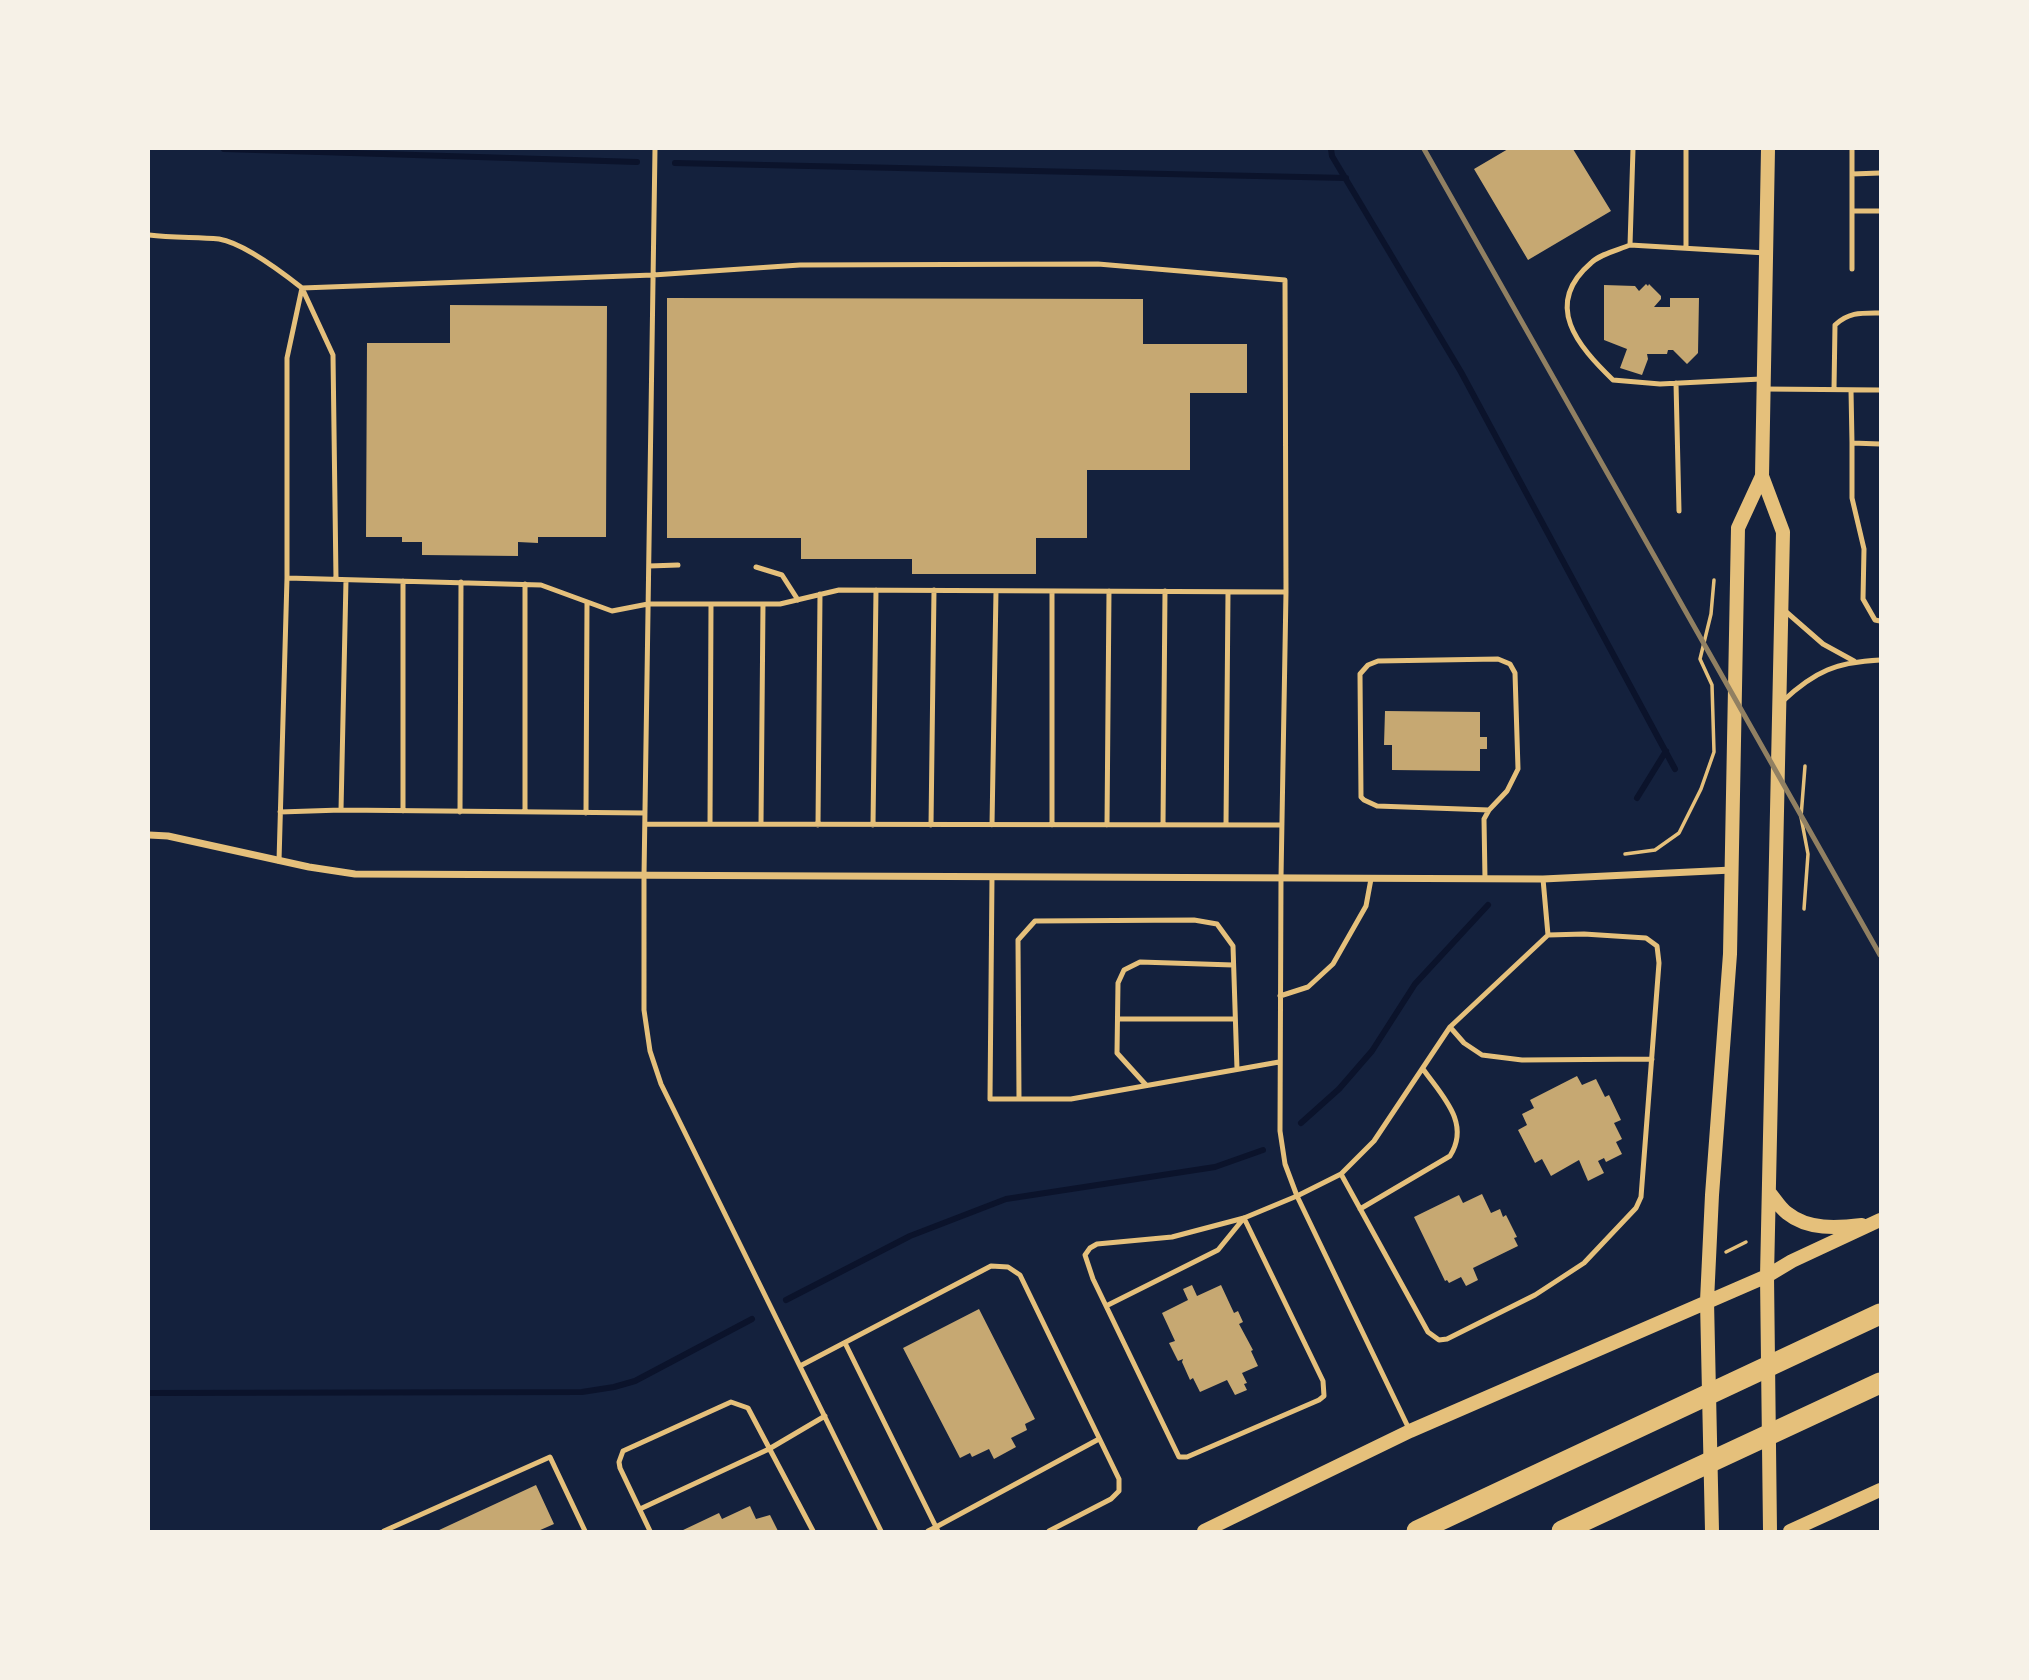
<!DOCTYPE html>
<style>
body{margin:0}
#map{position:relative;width:2029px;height:1680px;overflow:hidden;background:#14213d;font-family:Inter,sans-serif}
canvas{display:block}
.frame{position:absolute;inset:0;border:150px solid #f6f1e7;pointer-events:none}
</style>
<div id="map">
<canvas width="2029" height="1680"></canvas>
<div class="frame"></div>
</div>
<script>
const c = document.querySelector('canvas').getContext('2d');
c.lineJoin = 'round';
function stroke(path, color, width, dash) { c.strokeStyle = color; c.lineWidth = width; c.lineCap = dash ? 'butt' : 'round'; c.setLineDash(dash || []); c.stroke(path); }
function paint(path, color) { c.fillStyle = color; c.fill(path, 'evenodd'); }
stroke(new Path2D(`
 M224,149L637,162
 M1331,149L1332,156L1461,372L1675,769
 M675,163L1346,178
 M1637,798L1666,751
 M1301,1123L1339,1089L1372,1051L1415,984L1488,905
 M786,1300L910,1236L1006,1199L1215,1167L1263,1150
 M149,1393L582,1392L614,1387L635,1381L752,1319`), '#0b132b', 6);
paint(new Path2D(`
 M1508,149H1573L1611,211L1528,260L1474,169Z
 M1646,284L1648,286L1649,284L1661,296V299L1654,307H1670V298H1699L1698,353L1687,364L1673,350H1668L1667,354H1647L1648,359L1642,375L1620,368L1627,349L1604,340V285L1635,286L1639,291Z
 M667,298L1143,299V344H1247V393H1190V470H1087V538H1036V574H912V559H801V538H667Z
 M450,305L607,306L606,537H538V543L518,542V556L422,555V542H402V537H366L367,343H450Z
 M1385,711L1480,712V737H1487V749H1480V771L1392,770V745H1384Z
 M1577,1076L1582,1085L1596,1079L1605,1097L1609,1095L1621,1120L1614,1123L1622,1139L1616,1142L1622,1154L1606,1162L1604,1158L1598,1161L1604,1173L1588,1181L1579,1160L1551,1176L1542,1159L1535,1163L1518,1130L1527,1125L1522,1114L1534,1108L1530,1100Z
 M1482,1194L1491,1213L1500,1209L1503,1217L1506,1215L1517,1237L1514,1238L1518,1246L1473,1268L1478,1280L1466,1286L1461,1277L1449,1283L1447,1280L1445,1281L1414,1217L1459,1195L1463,1203Z
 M1192,1285L1197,1296L1221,1285L1234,1313L1238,1311L1243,1322L1239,1324L1253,1350L1251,1351L1258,1366L1242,1373L1247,1383L1244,1384L1247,1390L1235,1395L1227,1380L1200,1392L1193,1378L1190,1380L1182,1362L1183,1359L1178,1361L1169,1343L1175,1341L1162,1313L1188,1300L1183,1289Z
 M979,1309L1035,1419L1025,1424L1027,1430L1011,1438L1016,1447L994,1459L989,1449L972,1457L970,1453L960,1458L903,1348Z
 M536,1485L554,1524L538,1531H437Z
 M750,1506L756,1519L770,1515L778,1531H681L719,1513L722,1519Z`), '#c6a872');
stroke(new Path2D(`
 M1625,854L1655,850L1679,833L1701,789L1714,752L1712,685L1700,659L1711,614L1714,580
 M1804,909L1808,854L1801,817L1805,766
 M1726,1252L1746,1242`), '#e5c07b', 3.5);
stroke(new Path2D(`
 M655,149L644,875V1010L650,1051L661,1084L881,1531
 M1633,149L1630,245L1766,253
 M1852,149V269
 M1852,174L1880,173
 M1852,211H1880
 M149,235C172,238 196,237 219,239C243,243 283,273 302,288L287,358V578L279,861
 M1630,245C1618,250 1600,254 1591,263C1542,305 1578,346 1613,380L1660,384L1761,379
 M1686,248V149
 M1676,383L1679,511
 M1764,389L1880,390
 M1834,389L1835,325C1849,312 1861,313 1880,313
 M1851,390L1852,443
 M1880,444L1852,443V498L1864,549L1863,599L1875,620L1880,621
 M649,566L678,565
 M756,567L782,575L798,600
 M287,578L541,585L612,611L648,604H780L839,590L1286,592
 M336,579L333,355L302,288L653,275L800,265L1098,264L1285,280L1286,592L1281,878L1280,1131L1285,1164L1297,1196L1410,1431
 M525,584V812
 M1052,591V825
 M1784,610L1823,644L1854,661
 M1783,701C1815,671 1837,662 1880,660
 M341,810L346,580
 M403,811V581
 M280,812L341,810L645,813
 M460,812L461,582
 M586,813L587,602
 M645,824L1282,825
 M710,824L711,604
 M761,824L763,604
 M818,825L820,594
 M873,825L876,590
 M931,825L934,590
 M992,825L996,591
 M1107,825L1109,591
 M1163,825L1165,591
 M1226,825L1228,592
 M992,877L990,1099H1071L1279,1062
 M1485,879L1484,819L1489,810L1507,791L1518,769L1515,673L1510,664L1498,659L1378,661L1368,665L1360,674L1361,797L1364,800L1377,806L1489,810
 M1280,996L1308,987L1333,964L1366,906L1371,879
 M1118,1019H1235
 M1450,1027L1464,1043L1482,1055L1522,1060L1652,1059
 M1146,1085L1117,1053L1118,983L1124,970L1140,962L1233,965
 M1019,1099L1018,940L1035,921L1194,920L1217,924L1233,946L1237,1069
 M1341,1174L1428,1332L1439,1340L1447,1339L1535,1295L1584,1263L1636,1208L1641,1197L1659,963L1657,946L1646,938L1584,934L1548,935
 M1360,1209L1450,1156C1471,1123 1442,1096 1423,1069
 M1106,1306L1218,1250L1244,1218L1323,1381L1324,1396L1319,1400L1187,1457H1179L1093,1279L1085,1255L1090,1248L1097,1244L1172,1237L1244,1218L1297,1196L1341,1174L1374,1141L1450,1027L1548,935L1543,879
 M845,1343L936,1527L1099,1439
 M800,1366L991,1266L1008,1267L1020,1275L1119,1479V1491L1111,1499L1049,1531
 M640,1509L769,1449L825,1416
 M384,1531L550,1457L585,1531
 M650,1531L620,1468L619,1462L623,1451L731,1402L748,1408L813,1531
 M928,1531L936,1527L938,1531`), '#e5c07b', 5);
stroke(new Path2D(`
 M149,835L168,836L309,867L355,874L1543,879L1732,870`), '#e5c07b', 7);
stroke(new Path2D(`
 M1768,149L1762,476L1783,532L1767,1276L1770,1531
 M1769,1192C1775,1199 1780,1208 1787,1213C1808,1230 1837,1228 1862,1225
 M1204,1531L1410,1431L1767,1276L1792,1261L1880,1220
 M1712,1531L1707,1301L1712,1195L1730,954L1738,528L1762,476
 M1790,1531L1880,1490`), '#e5c07b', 14);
stroke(new Path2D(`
 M1417,1531L1880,1314
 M1562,1531L1880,1383`), '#e5c07b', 21);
stroke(new Path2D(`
 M1424,149L1880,955`), '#918062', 5);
</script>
